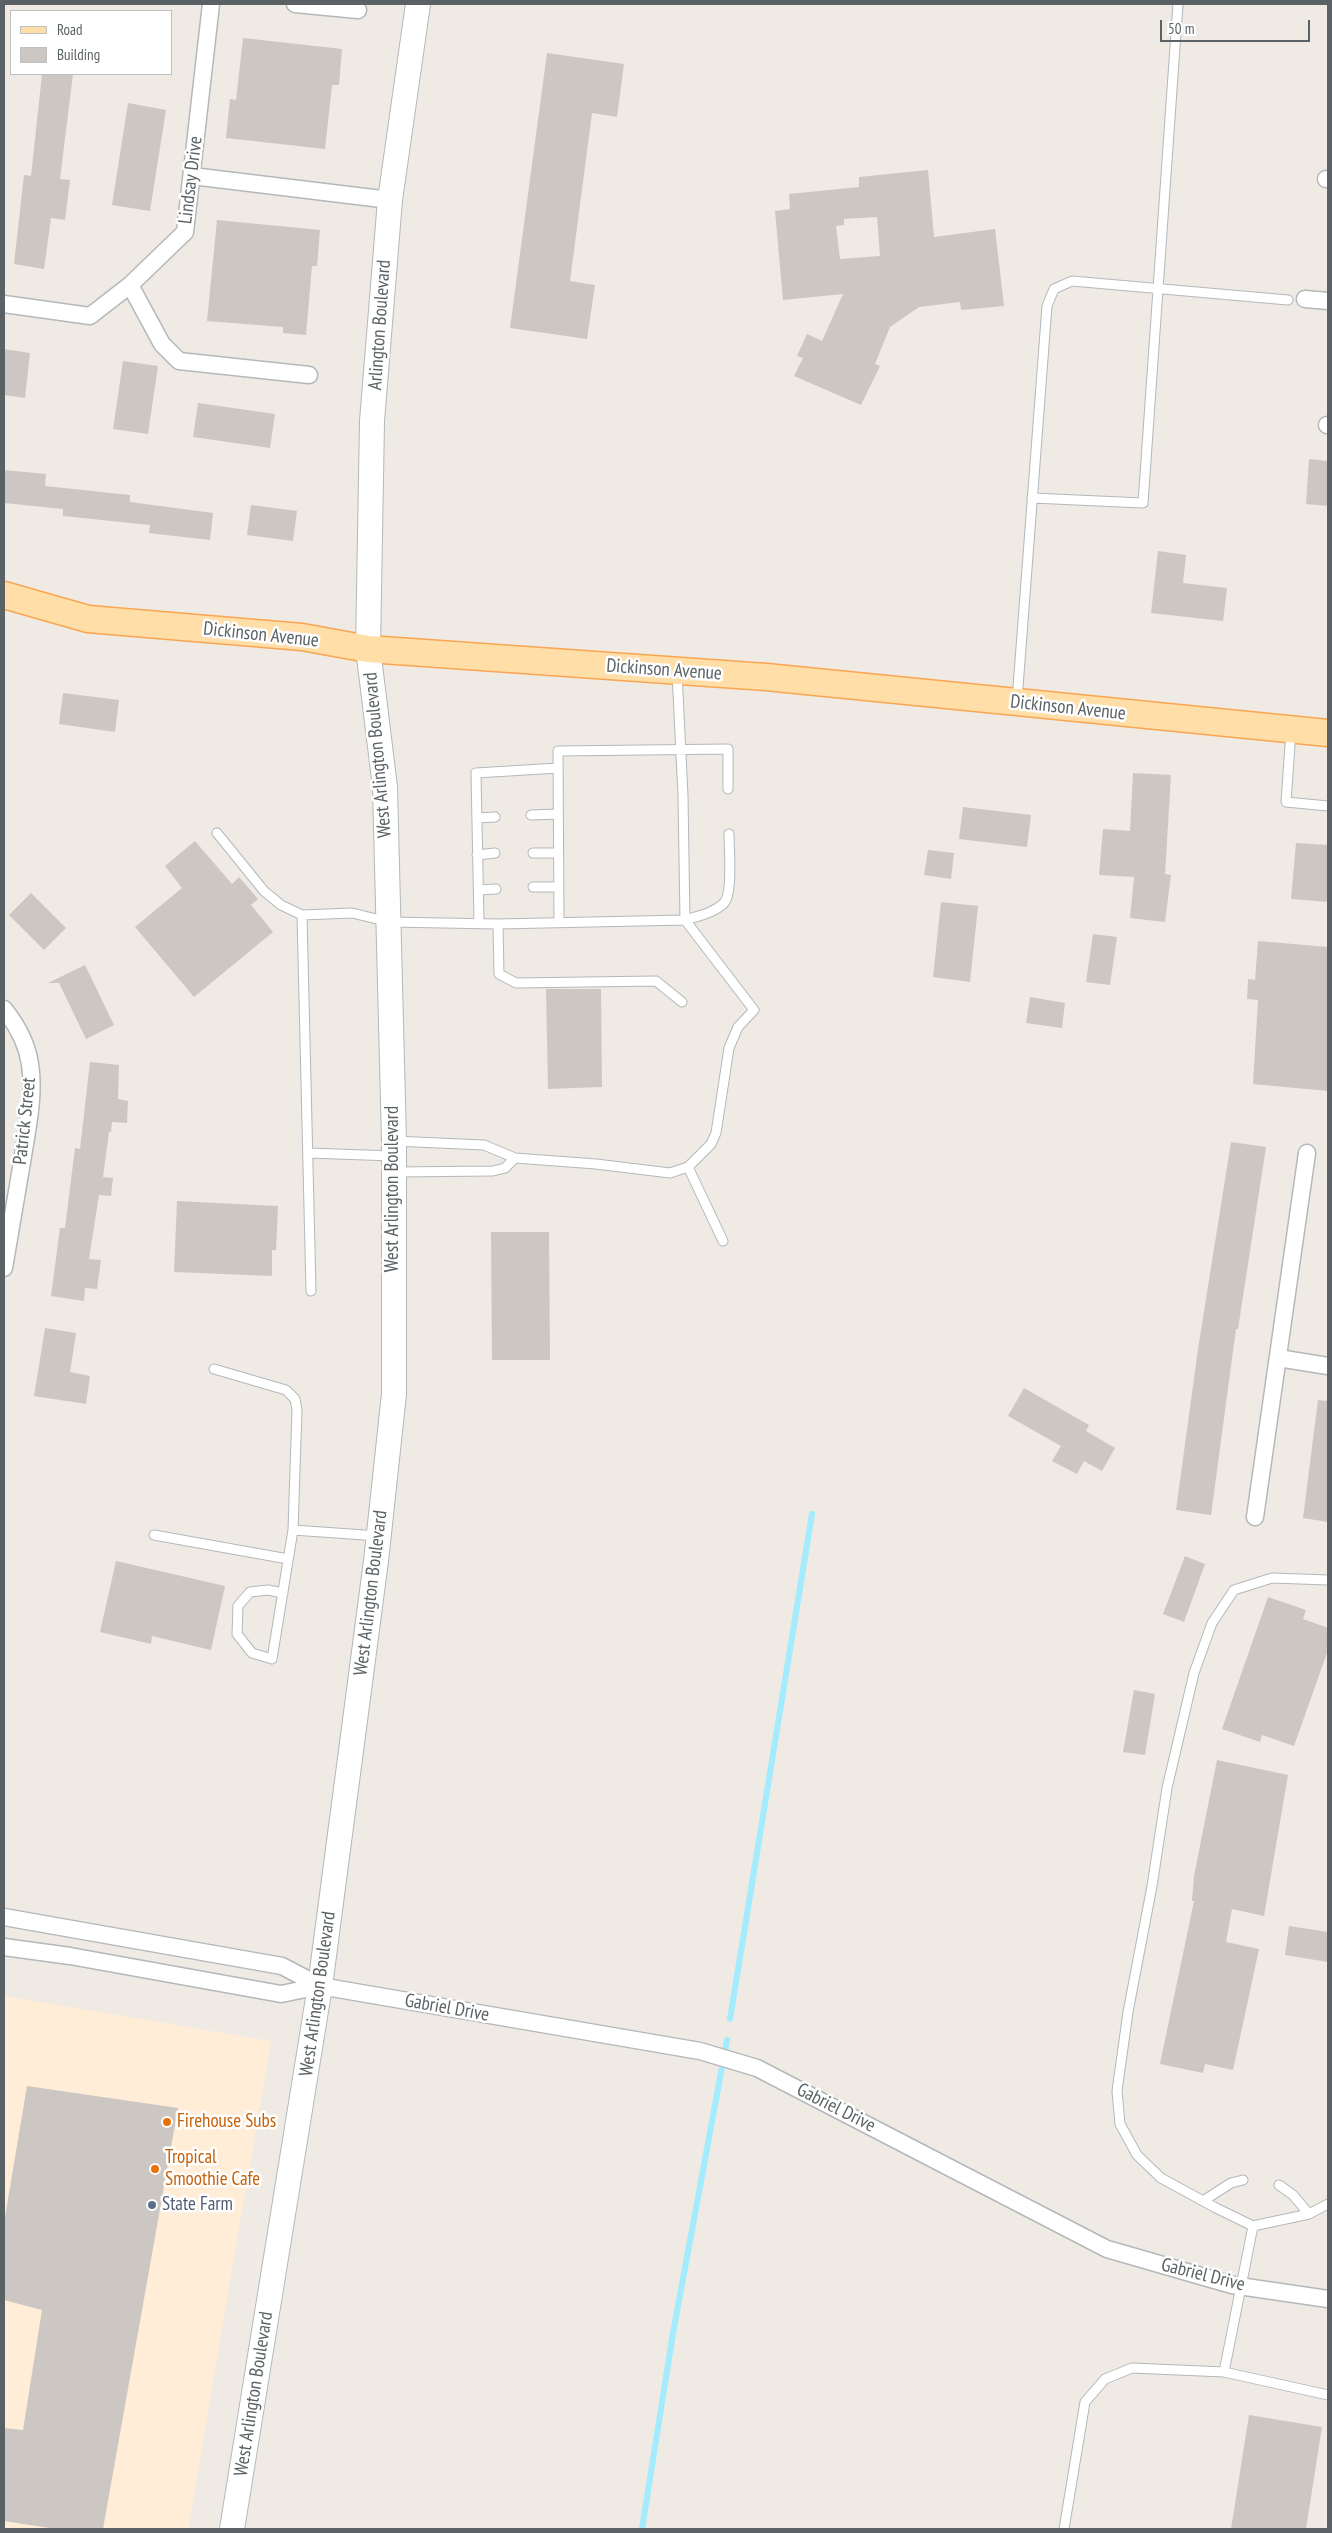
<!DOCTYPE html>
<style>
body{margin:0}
#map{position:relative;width:1332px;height:2533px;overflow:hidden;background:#efeae3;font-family:"PT Sans Narrow",sans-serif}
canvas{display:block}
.frame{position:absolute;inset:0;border:5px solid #5b6265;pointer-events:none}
.legend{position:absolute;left:10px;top:10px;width:162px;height:65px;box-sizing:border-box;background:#fff;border:1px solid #bdc0c1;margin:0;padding:6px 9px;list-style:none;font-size:15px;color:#5b6265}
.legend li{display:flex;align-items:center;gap:10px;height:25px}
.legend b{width:25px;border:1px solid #bdc0c1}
.scale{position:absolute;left:1160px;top:20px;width:150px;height:22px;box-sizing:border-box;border:2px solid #5b6265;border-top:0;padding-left:6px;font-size:15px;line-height:18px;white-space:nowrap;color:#5b6265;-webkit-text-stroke:4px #fff;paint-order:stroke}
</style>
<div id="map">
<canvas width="1332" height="2533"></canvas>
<div class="frame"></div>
<ul class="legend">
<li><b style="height:6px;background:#ffdea8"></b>Road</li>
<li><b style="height:14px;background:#ccc7c2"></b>Building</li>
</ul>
<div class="scale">50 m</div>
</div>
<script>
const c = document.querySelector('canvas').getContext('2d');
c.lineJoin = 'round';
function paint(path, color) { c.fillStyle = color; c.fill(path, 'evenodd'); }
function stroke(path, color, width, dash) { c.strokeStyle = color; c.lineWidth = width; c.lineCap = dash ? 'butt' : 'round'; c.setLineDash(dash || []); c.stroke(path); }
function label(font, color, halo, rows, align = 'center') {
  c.font = font + ' "PT Sans Narrow",sans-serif'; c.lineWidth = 5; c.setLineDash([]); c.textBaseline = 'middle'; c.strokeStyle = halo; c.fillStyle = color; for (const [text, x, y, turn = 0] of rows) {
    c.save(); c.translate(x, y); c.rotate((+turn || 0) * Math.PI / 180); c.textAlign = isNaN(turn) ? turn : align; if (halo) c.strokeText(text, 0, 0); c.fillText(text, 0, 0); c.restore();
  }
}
paint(new Path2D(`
 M4,1996L271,2041L188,2529H4Z`), '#ffedd8');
stroke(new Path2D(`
 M730,2019L812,1514
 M642,2529L673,2333L727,2040`), '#a3ebff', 6);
paint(new Path2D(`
 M243,38L342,49L339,85H332L325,149L226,138L230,99L236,100Z
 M547,53L624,64L617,117L592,113L570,281L595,285L587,339L510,328Z
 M42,74H73L60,179L70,180L65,220L51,218L44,269L14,264L24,175L31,176Z
 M128,103L166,110L150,211L112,205Z
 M928,170L934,237L995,229L1004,306L961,310L960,302L919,307L890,327L875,364L880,366L861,405L794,376L803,358L797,356L807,334L822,341L843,294L783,300L775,211L790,209L789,194L859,187V177ZM877,217L880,256L840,259L836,226L844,225V219Z
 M217,220L320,230L317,266H312L306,335L283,333V327L207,321Z
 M4,349L30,353L25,398L4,395Z
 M123,361L158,366L148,434L113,429Z
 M198,403L275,414L270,448L193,437Z
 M1309,459L1328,461V506L1306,504Z
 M4,470L46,474L45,486L130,495V502L213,513L210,540L149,533L150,525L63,516V509L4,503Z
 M251,505L297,511L293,541L247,535Z
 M1158,551L1186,555L1183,583L1227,588L1223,621L1151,613Z
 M63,693L119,700L115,732L59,724Z
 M1133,773L1171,775L1165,874L1171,875L1165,922L1130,918L1134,877L1099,875L1103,829L1130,831Z
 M963,807L1031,815L1027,847L959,839Z
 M195,841L232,884L239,877L258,899L251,905L273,932L194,997L135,927L182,888L165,866Z
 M1296,843L1328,845V902L1291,899Z
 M928,850L954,853L951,879L924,875Z
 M31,893L66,928L44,950L9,915Z
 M941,902L978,906L970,982L933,977Z
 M1093,934L1117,937L1110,985L1086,982Z
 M1258,941L1328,947V1091L1253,1084L1258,1000L1247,999L1248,979L1255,980Z
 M85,965L114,1025L86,1039L59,983H48Z
 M546,989H601L602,1087L548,1089Z
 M1030,997L1065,1003L1062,1028L1026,1023Z
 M90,1062L119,1065L118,1099L128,1101L127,1123L112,1122L111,1132H109L103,1177L113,1178L111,1196L99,1195L89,1259L101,1260L97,1289L85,1288L84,1301L51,1296L60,1228H65L75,1148L80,1149Z
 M1231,1142L1266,1147L1238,1329H1236L1211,1515L1176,1510L1198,1349Z
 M177,1201L278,1206L276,1250H272V1276L174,1272Z
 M491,1232H549L550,1360H492Z
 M45,1328L76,1333L70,1372L90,1376L86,1404L34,1396Z
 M1024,1388L1089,1425L1086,1431L1115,1448L1102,1471L1084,1461L1077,1474L1052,1461L1061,1446L1008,1416Z
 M1318,1400L1328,1401V1522L1303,1518Z
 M1185,1556L1205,1564L1184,1622L1163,1614Z
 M116,1561L225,1586L211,1650L152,1636L151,1644L100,1632Z
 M1268,1597L1306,1610L1303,1619L1328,1628V1650L1294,1746L1262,1735L1260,1742L1222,1729Z
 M1134,1690L1155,1694L1145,1755L1123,1752Z
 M1217,1760L1288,1775L1264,1916L1232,1909L1226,1942L1259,1949L1233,2070L1205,2064L1203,2073L1160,2064L1194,1901H1192L1194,1876Z
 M1289,1926L1328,1932V1962L1285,1955Z
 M27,2086L178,2108L103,2529H56L4,2521V2428L23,2430L42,2310L4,2300V2223Z
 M1249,2415L1322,2427L1306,2529H1231Z`), '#ccc7c2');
const lane = new Path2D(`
 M1032,498L1143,503L1178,4
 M1017,700L1047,306L1054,289L1072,281L1288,300
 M1291,731L1286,802L1328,806
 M531,815L558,814
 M477,818L495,817
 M217,833L264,891L281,905L302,915L352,913L389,922L498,924L685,920C698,916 714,913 724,903C733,894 729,848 729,834
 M533,853H558
 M477,855L495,853
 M533,887H558
 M479,890L496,889
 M302,915L311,1291
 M479,922L476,773L558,768
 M559,922L558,751L728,749V789
 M498,924L499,974L516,983L656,981L682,1002
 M394,1141L484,1145L515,1158L596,1164L670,1173L688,1167L711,1144L716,1133L729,1048L738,1027L754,1010L685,920L683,796L677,672
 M309,1153L393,1156
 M688,1167L723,1241
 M395,1172L493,1171L505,1168L515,1158
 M214,1369L286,1390L295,1399L297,1410L293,1530L379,1536
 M154,1535L288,1559
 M1328,1580L1272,1578L1234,1590L1212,1623L1194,1673L1167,1788L1152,1886L1128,2012L1117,2091L1120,2124L1137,2155L1161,2178L1216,2208L1253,2226L1309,2214L1328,2204
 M283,1593L268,1590L250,1592L238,1606L237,1634L252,1653L272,1659L293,1530
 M1279,2185L1293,2195L1309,2214
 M1203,2201L1231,2183L1243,2180
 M1224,2372L1253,2226
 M1064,2529L1085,2402L1105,2379L1132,2368L1224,2372L1328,2395`);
const street = new Path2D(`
 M295,4L358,10
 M192,176L390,200
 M1326,179H1328
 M130,285L162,344L179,361L309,375
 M1305,299L1328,301
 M4,304L90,316L130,285L185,232L211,4
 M1327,425H1328
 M4,1009C16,1024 27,1044 30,1064C35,1096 27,1130 22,1162C16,1197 10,1232 4,1268
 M1278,1358L1328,1366
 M1255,1517L1307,1153
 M4,1917L282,1966L320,1986L700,2051L757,2068L1107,2249L1232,2285L1328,2299
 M4,1947L70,1956L281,1994L320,1986`);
const secondary = new Path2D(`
 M232,2529L320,1986L376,1561L394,1394V1141L385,787L368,649L372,421L390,200L418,4`);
const primary = new Path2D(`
 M4,595L88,619L302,637L368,649L766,677L1328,733`);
stroke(lane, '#b4b8bb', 11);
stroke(street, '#b4b8bb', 19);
stroke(secondary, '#b2b8bc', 26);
stroke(primary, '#faa551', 29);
stroke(lane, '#fff', 9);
stroke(street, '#fff', 16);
stroke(secondary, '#fff', 24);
stroke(primary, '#ffdea8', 26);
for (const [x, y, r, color] of [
 [167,2122,5,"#e8710a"],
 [155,2169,5,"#e8710a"],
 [152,2205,5,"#5c6f8a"]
]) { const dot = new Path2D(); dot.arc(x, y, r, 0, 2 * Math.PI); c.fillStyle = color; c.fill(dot); stroke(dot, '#fff', 2); }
label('19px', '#5b6265', '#fff', [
 ["Lindsay Drive",191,180,-83],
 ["Arlington Boulevard",380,325,-86],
 ["Dickinson Avenue",261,635,6],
 ["Dickinson Avenue",664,670,4],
 ["Dickinson Avenue",1068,708,6],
 ["West Arlington Boulevard",378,755,-95],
 ["Patrick Street",25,1121,-84],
 ["West Arlington Boulevard",393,1189,-90],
 ["West Arlington Boulevard",371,1593,-83],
 ["West Arlington Boulevard",318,1994,-82],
 ["Gabriel Drive",447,2008,10],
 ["Gabriel Drive",836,2108,27],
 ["Gabriel Drive",1203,2275,14],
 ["West Arlington Boulevard",254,2394,-81]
]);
label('19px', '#c56008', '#fff', [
 ["Firehouse Subs",177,2122],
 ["Tropical",165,2158],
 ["Smoothie Cafe",165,2180]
], 'left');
label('19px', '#4e5e75', '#fff', [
 ["State Farm",162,2205]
], 'left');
</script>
